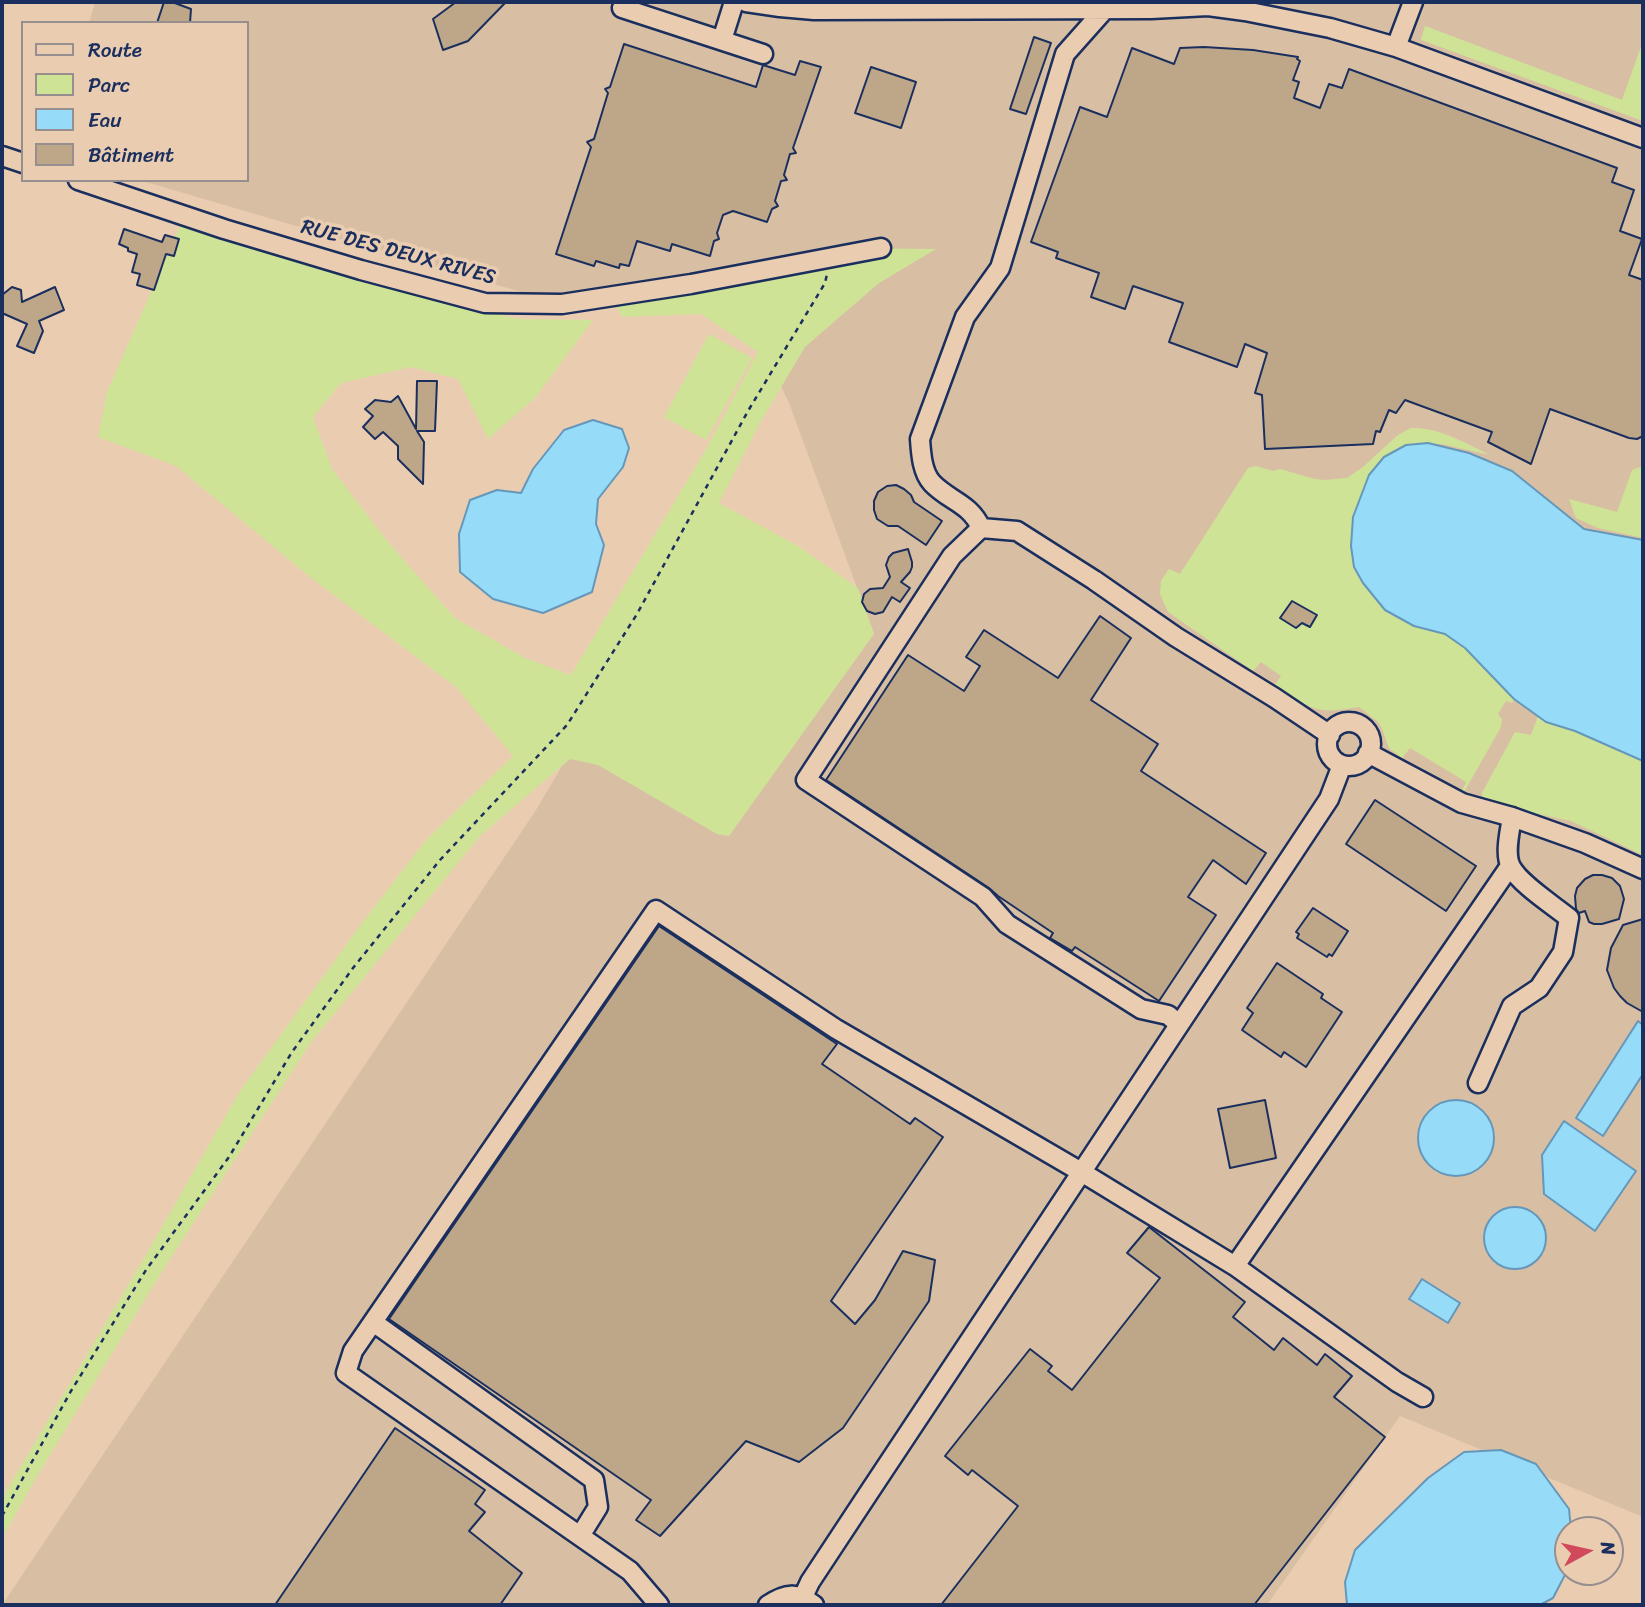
<!DOCTYPE html>
<meta charset="utf-8">
<style>
body{margin:0}
#map{position:relative;width:1645px;height:1607px;overflow:hidden;background:#eacdb1;font-family:Sriracha,sans-serif}
canvas{display:block}
.frame{position:absolute;inset:0;border:4px solid #1b2f5e;pointer-events:none}
.legend{position:absolute;left:21px;top:21px;width:228px;height:161px;box-sizing:border-box;background:#eacdb1;border:2px solid #978e90;margin:0;padding:9px 12px;list-style:none;font-size:21px;color:#1b2f5e}
.legend li{display:flex;align-items:center;gap:14px;height:35px}
.legend b{width:35px;border:2px solid #978e90}
.north{position:absolute;left:1554px;top:1516px;width:70px;height:70px;box-sizing:border-box;background:#eacdb1;border:2px solid #978e90;border-radius:50%;rotate:82deg;font-size:19px;font-weight:700;line-height:28px;text-align:center;color:#1b2f5e}
.north::after{content:'';display:block;margin:auto;width:24px;height:32px;background:#d1495b;clip-path:polygon(50% 0,100% 100%,50% 72%,0 100%)}
</style>
<div id="map">
<canvas width="1645" height="1607"></canvas>
<div class="frame"></div>
<ul class="legend">
<li><b style="height:9px;background:#eacdb1"></b>Route</li>
<li><b style="height:19px;background:#cfe397"></b>Parc</li>
<li><b style="height:19px;background:#96dcf8"></b>Eau</li>
<li><b style="height:19px;background:#bda788"></b>Bâtiment</li>
</ul>
<div class="north">N</div>
</div>
<script>
const c = document.querySelector('canvas').getContext('2d');
c.lineJoin = 'round';
function paint(path, color) { c.fillStyle = color; c.fill(path, 'evenodd'); }
function stroke(path, color, width, dash) { c.strokeStyle = color; c.lineWidth = width; c.lineCap = dash ? 'butt' : 'round'; c.setLineDash(dash || []); c.stroke(path); }
function label(font, color, halo, rows, align = 'center') {
  c.font = font + ' Sriracha,sans-serif'; c.lineWidth = 7; c.setLineDash([]); c.textBaseline = 'middle'; c.strokeStyle = halo; c.fillStyle = color; for (const [text, x, y, turn = 0] of rows) {
    c.save(); c.translate(x, y); c.rotate((+turn || 0) * Math.PI / 180); c.textAlign = isNaN(turn) ? turn : align; if (halo) c.strokeText(text, 0, 0); c.fillText(text, 0, 0); c.restore();
  }
}
paint(new Path2D(`
 M95,2H1643V1517L1400,1416L1267,1605H2L536,810L582,732L874,634L789,403L747,315L562,304L139,180H247V23H89Z`), '#d8bfa4');
paint(new Path2D(`
 M1425,26L1622,100L1643,41V121L1421,40Z
 M181,224L424,298L519,319L593,320L535,398L488,439L458,379L411,367L341,383L313,417L332,469L388,542L455,618L525,658L571,675L705,451L758,352L701,314L622,317L608,290L827,248L936,249L879,283L805,347L761,421L719,503L798,546L858,588L874,634L729,836L717,834L598,765L570,759L481,835L312,1041L163,1270L39,1473L2,1538V1498L144,1258L240,1091L362,923L426,840L513,756L456,687L310,577L176,466L98,437L107,392Z
 M709,334L752,358L706,440L664,417Z
 M1411,428C1439,427 1465,443 1490,455L1442,444L1406,445L1414,626L1445,634L1465,648L1514,699L1512,703L1506,701L1498,714L1502,719L1501,727L1463,794H1460L1466,783L1463,780L1410,748L1402,758L1389,748L1381,726L1377,721L1359,707C1345,709 1328,713 1314,708C1300,703 1287,693 1274,686L1281,676L1261,662L1253,671L1168,612L1160,594L1161,581L1169,569L1180,574L1248,468L1256,466L1273,471L1280,469L1315,479L1325,480L1347,478L1363,467L1398,435Z
 M1643,466V538L1598,528L1576,518L1569,499L1617,512L1632,470Z
 M1538,716L1546,722L1575,731L1643,761V855L1571,821L1496,805L1483,801L1482,793L1515,732L1531,735Z`), '#cfe397');
const water = new Path2D(`
 M593,420L622,429L629,448L623,467L598,499L596,524L604,545L592,592L543,613L493,599L460,572L459,534L470,500L497,490L521,493L533,469L564,430Z
 M1428,443L1469,453L1512,471L1584,529L1643,540V761L1575,731L1546,722L1514,699L1465,648L1445,634L1414,626L1385,610L1363,583L1354,567L1351,546L1353,517L1369,475L1384,457L1406,445Z
 M1638,1021L1643,1025V1074L1603,1136L1576,1118Z
 M1418 1138a38 38 0 1 1 76 0a38 38 0 1 1-76 0Z
 M1564,1121L1636,1171L1595,1231L1544,1194L1542,1155Z
 M1484 1238a31 31 0 1 1 62 0a31 31 0 1 1-62 0Z
 M1422,1279L1460,1303L1448,1323L1409,1299Z
 M1501,1450L1536,1464L1569,1509L1571,1530H1568V1569L1553,1598L1540,1605H1347L1345,1582L1355,1550L1428,1478L1464,1452Z`);
paint(water, '#96dcf8');
stroke(water, '#6597ba', 2);
const building = new Path2D(`
 M164,2H172L191,9L190,23H157Z
 M456,2H506L468,41L443,50L433,19Z
 M1034,37L1051,43L1026,114L1010,109Z
 M624,44L756,87L763,65L795,75L800,61L821,67L793,148L796,153L790,154L784,175L787,180L781,181L775,201L778,206L772,209L767,222L733,211L723,215L717,233L719,239L714,241L710,256L672,244L670,251L637,241L629,266L620,264L619,268L596,261L594,266L556,254L591,147L587,142L594,139L608,93L605,89L610,87Z
 M1204,47L1253,50L1298,57L1297,59L1300,61L1293,80L1299,82L1294,98L1320,108L1329,84L1342,88L1349,69L1617,168L1612,182L1634,190L1620,231L1642,239L1629,275L1643,280V436L1637,439L1629,438L1550,409L1531,464L1488,442L1492,432L1405,400L1396,413L1389,410L1380,432L1376,431L1373,444L1265,449L1262,395L1255,393L1267,353L1245,344L1237,367L1169,342L1183,303L1133,286L1125,309L1091,297L1099,273L1056,258L1058,252L1031,242L1080,107L1107,117L1132,48L1174,64L1180,48Z
 M871,67L916,82L901,128L855,113Z
 M124,229L162,242L165,235L179,239L174,256L166,254L154,290L137,285L140,274L132,272L137,254L128,251V248L119,244Z
 M12,287L21,290L22,302L55,287L64,310L39,321L43,331L34,353L17,346L27,324L2,313V295Z
 M417,381H437L435,431H417L424,442L423,484L398,459V446L383,432L375,439L363,427L373,416L365,409L375,400L391,402L398,396L416,429Z
 M896,485L904,489L911,495L914,502L942,521L926,545L898,526H888L877,519L874,510V501L878,492L887,486Z
 M908,549L912,562V567L910,572L901,582L910,588L900,602L892,597L883,612L875,614L867,611L862,602L864,594L870,589L883,588L890,577L886,565L889,557L893,553Z
 M1292,601L1317,615L1310,627L1302,623L1296,628L1280,618Z
 M1100,616L1131,638L1091,700L1158,744L1141,771L1266,853L1246,884L1213,860L1188,897L1216,915L1159,1001L1075,947L1072,951L1050,938L1053,933L998,896L989,888L826,780L908,655L964,691L980,666L966,657L984,630L1058,678Z
 M1375,800L1476,866L1446,911L1346,844Z
 M1593,875H1602L1612,878L1620,886L1624,899L1619,919L1602,924H1594L1589,922L1585,911L1579,913L1576,909L1575,896L1577,888L1585,879Z
 M1313,908L1348,931L1332,956L1329,954L1327,957L1297,938L1299,934L1296,932Z
 M1643,919V1012L1627,1003L1620,996L1614,988L1607,970L1611,948L1623,925Z
 M659,926L837,1044L822,1064L910,1124L915,1118L943,1137L831,1301L855,1324L875,1300L903,1251L935,1260L929,1301L843,1428L799,1462L746,1441L660,1536L636,1520L651,1500L389,1319Z
 M1277,963L1323,994L1321,998L1342,1012L1306,1067L1284,1052L1281,1057L1242,1030L1253,1013L1247,1008Z
 M1265,1100L1276,1158L1230,1168L1218,1109Z
 M1149,1227L1245,1302L1233,1317L1274,1350L1283,1338L1317,1365L1325,1354L1352,1376L1334,1397L1385,1437L1254,1605H941L1018,1506L972,1470L968,1475L945,1456L1030,1349L1052,1366L1048,1371L1072,1390L1160,1278L1127,1253Z
 M395,1428L485,1490L475,1504L485,1512L469,1531L522,1573L500,1605H275Z`);
paint(building, '#bda788');
stroke(building, '#1b2f5e', 2);
const minor = new Path2D(`
 M746,2L780,7L814,10L1151,9L1208,6L1245,11L1330,28L1396,47L1643,138
 M622,8L763,54
 M722,40L734,2
 M1396,47L1413,2
 M2,156L23,163
 M78,180L224,229L361,270L485,303L562,304L691,284L881,248
 M981,528C970,503 949,501 932,483C922,472 921,453 920,439L965,317L1000,268L1065,54L1105,9
 M1327 744a22 22 0 1 1 44 0a22 22 0 1 1-44 0Z
 M1368,753L1462,803L1512,817L1585,843L1643,869
 M1179,1024L1168,1015L1141,1009L1007,924L983,897L806,780L952,556L981,528L1017,531L1094,580L1176,637L1275,698L1330,735
 M1478,1083L1512,1006L1539,988L1563,952L1569,918C1553,905 1520,884 1511,867C1504,854 1510,831 1512,817
 M1235,1266L1510,866
 M373,1322L594,1480L598,1507L580,1536
 M803,1597L810,1582L868,1494L1329,799L1342,765
 M659,1605L630,1571L346,1373L353,1351L656,910L836,1029L1083,1173L1235,1266L1397,1382L1423,1397
 M768,1605C786,1593 796,1592 814,1605`);
stroke(minor, '#1b2f5e', 23);
stroke(new Path2D(`
 M2,1516L71,1391L146,1270L229,1157L292,1052L353,968L440,860L567,725L637,614L748,411L825,283L827,274`), '#1b2f5e', 2.5, [5, 5]);
stroke(minor, '#eacdb1', 18);
label('21px', '#1b2f5e', '#eacdb1', [
 ["RUE DES DEUX RIVES",398,253,15]
]);
</script>
